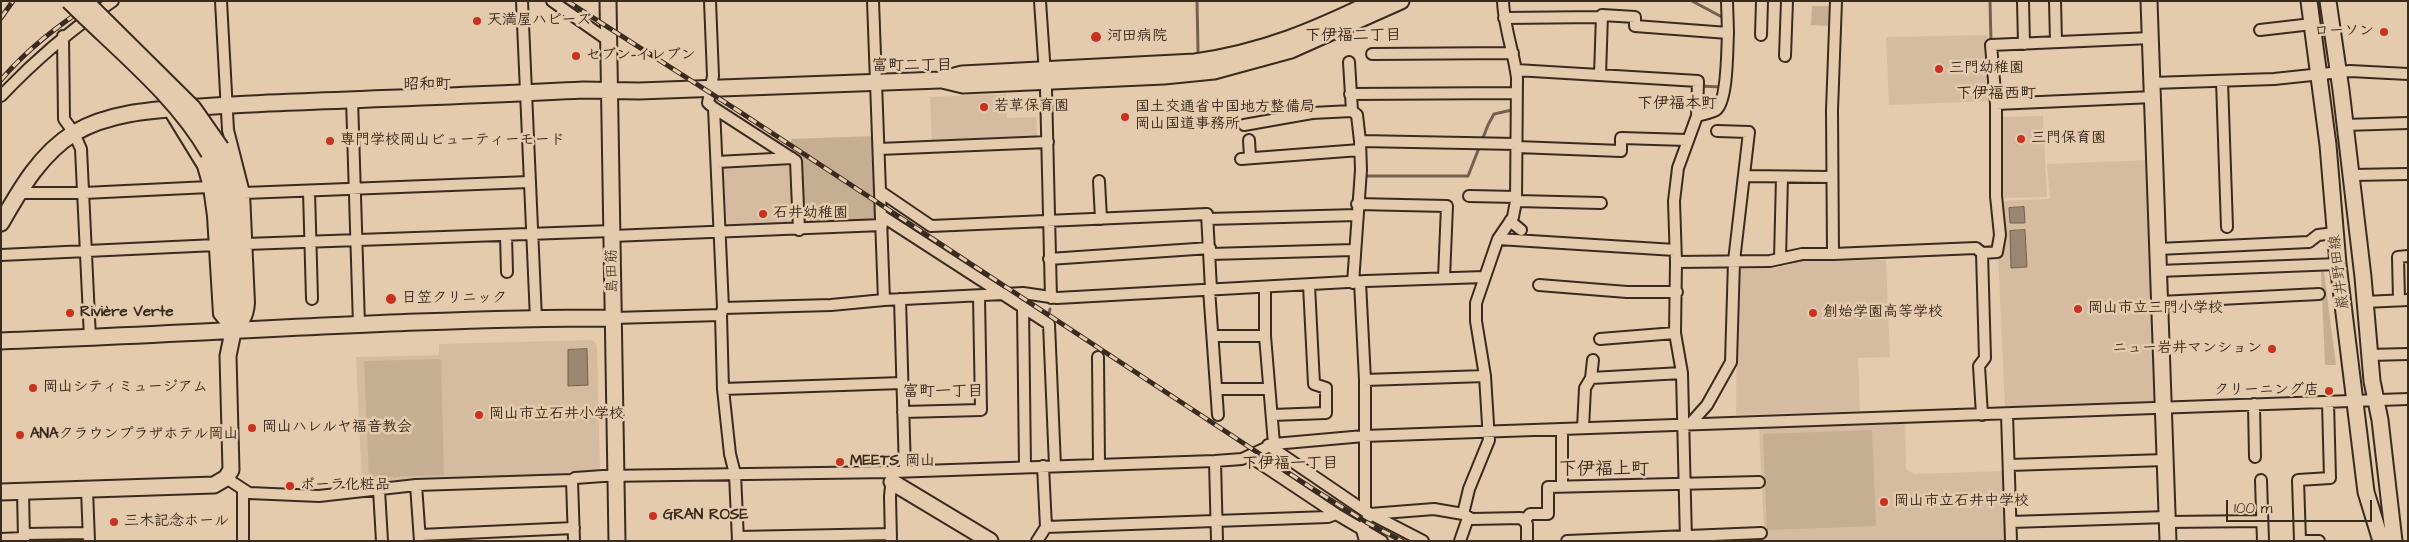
<!DOCTYPE html>
<meta charset="utf-8">
<style>
body{margin:0}
#map{position:relative;width:2409px;height:542px;overflow:hidden;background:#e5cbad;font-family:"Architects Daughter",sans-serif}
canvas{display:block}
.frame{position:absolute;inset:0;border:2px solid #3b2a1e;pointer-events:none}
.scale{position:absolute;left:2226px;top:500px;width:146px;height:22px;box-sizing:border-box;border:2px solid #3b2a1e;border-top:0;padding-left:6px;font-size:15px;line-height:18px;white-space:nowrap;color:#3b2a1e;-webkit-text-stroke:4px #e5cbad;paint-order:stroke}
</style>
<div id="map">
<canvas width="2409" height="542"></canvas>
<div class="frame"></div>
<div class="scale">100 m</div>
</div>
<script>
const c = document.querySelector('canvas').getContext('2d');
c.lineJoin = 'round';
function paint(path, color) { c.fillStyle = color; c.fill(path, 'evenodd'); }
function stroke(path, color, width, dash) { c.strokeStyle = color; c.lineWidth = width; c.lineCap = dash ? 'butt' : 'round'; c.setLineDash(dash || []); c.stroke(path); }
function label(font, color, halo, rows, align = 'center') {
  c.font = font + ' "Architects Daughter","Klee One",sans-serif'; c.lineWidth = 5; c.setLineDash([]); c.textBaseline = 'middle'; c.strokeStyle = halo; c.fillStyle = color; for (const [text, x, y, turn = 0] of rows) {
    c.save(); c.translate(x, y); c.rotate((+turn || 0) * Math.PI / 180); c.textAlign = isNaN(turn) ? turn : align; if (halo) c.strokeText(text, 0, 0); c.fillText(text, 0, 0); c.restore();
  }
}
paint(new Path2D(`
 M1988,35L1992,101L1889,105L1886,37Z
 M1006,94L1007,118L1036,117L1037,139L932,143L930,97Z
 M2043,116L2047,197L2000,198L1998,117Z
 M2151,160L2158,397L2153,403L2081,404L2080,406L2021,408L2020,407H2005L1998,254L2000,201L2050,199L2047,164Z
 M792,163L795,224L727,228L724,166Z
 M1886,260L1890,357L1858,358L1860,411L1736,415L1738,269L1773,268L1806,261Z
 M593,340L597,346L600,474L412,480L362,487L356,357L439,355V344Z
 M1905,424L1906,469L1914,474L2004,471L2007,541H1761L1764,530L1759,428Z`), '#d5bca0');
paint(new Path2D(`
 M1812,6H1830L1829,26L1811,25Z
 M874,136L877,223L805,225L802,222L791,139Z
 M2321,272H2324L2336,365H2325Z
 M441,359L444,475L369,478L364,361Z
 M1872,430L1876,526L1767,530L1763,434Z`), '#c6ae93');
const water = new Path2D(`
 M2024,207L2025,223H2010L2009,208Z
 M2025,230L2027,267L2011,268L2010,231Z
 M587,349L588,385L568,386V350Z`);
paint(water, '#9b866f');
stroke(water, '#75614f', 1);
stroke(new Path2D(`
 M1197,1L1198,51
 M1692,1L1722,17
 M1990,1L1991,42
 M1700,86L1721,87
 M1364,176H1468L1488,125L1494,114L1512,110
 M1831,259L1976,253
 M1769,266L1807,259
 M1048,319L1050,309`), '#75614f', 3);
const street = new Path2D(`
 M522,1L536,319
 M552,1L609,41
 M710,1L713,76L708,103L714,108L723,308L721,315L723,389L730,454L735,474L738,541
 M873,1L884,300L1023,293L1057,298L1366,281L1484,277
 M1040,1L1046,89L1051,298
 M2023,1L2024,44
 M2055,1L2056,42
 M1504,18L1600,17L1602,15L1635,17V26L1728,33L1727,1
 M2260,30L2312,24
 M1761,35L1762,1
 M63,36L64,119L74,133L81,149L90,338
 M1372,54L1513,53
 M1785,56L1787,1
 M1349,62L1352,111
 M1516,70L1698,81L1697,116L1678,168L1674,201L1676,262L1675,333L1682,373L1686,541
 M1600,75L1602,15
 M2222,81L2227,227
 M2152,83L2274,79L2350,71L2408,74
 M1350,94L1517,93
 M1,96C36,59 70,30 113,1
 M352,99L359,325
 M1996,104L2153,97
 M714,108L796,161L799,230
 M168,109L203,166L209,187L213,216L219,314L233,331C244,323 248,317 249,303L244,193L228,130L221,1
 M1697,116C1703,114 1711,113 1716,110C1728,101 1727,48 1728,33
 M1244,125L1312,113L1352,111L1357,115L1360,141
 M2345,125L2408,123
 M1249,140L1250,157
 M1517,147L1621,151V138L1687,140
 M879,149L1048,142
 M1241,159L1360,150
 M717,162L792,158
 M2351,175L2408,174
 M1744,176L1832,177
 M1099,181L1101,219
 M309,191L312,299
 M881,192L931,226L1207,214L1211,289
 M19,193H84L209,187
 M244,193L529,182
 M1469,196L1516,197
 M1516,201L1601,203
 M1357,204L1447,206L1444,278
 M882,216L1049,324L1055,466
 M1208,219L1357,215
 M1510,221L1521,230
 M506,236L507,272
 M612,236L882,225
 M1498,239L1675,250
 M246,244L612,231
 M2158,249L2309,242L2318,235L2335,233
 M1210,254L1354,250
 M1833,254L1976,248L1982,253
 M1,255L216,245
 M1049,259L1210,248
 M1780,259L1782,177
 M1676,262L1770,261L1802,254H1833L1832,110L1836,1
 M2159,271L2338,264
 M1360,282L1365,380V511L1423,541
 M1353,283L1361,170L1360,141L1517,144
 M1539,285L1627,292H1677
 M1265,287V336L1274,444
 M1209,289L1218,415
 M900,299L905,471
 M2399,300L2398,257L2408,256
 M2160,302L2319,294
 M2364,302L2408,300
 M1023,307L1025,467
 M723,308L831,305L884,300
 M613,318L721,315
 M1214,336H1265
 M1600,339L1675,333
 M2369,355L2408,354
 M1098,357L1099,464
 M1591,378L1682,373
 M1365,380L1485,376
 M723,389L902,383
 M1216,389H1269
 M2254,404L2255,457
 M903,412L981,410L979,296
 M2007,414L2011,541
 M1272,415L1326,413V388L1314,384L1309,285
 M1982,415L1979,366L1985,358L1982,253L1997,252L2000,235L1996,196V104L1991,45L2151,38
 M1690,424L1707,405L1731,362L1734,261L1749,132L1717,131
 M1583,428L1585,388L1591,378L1593,360
 M1562,429V486
 M1268,445L1365,511
 M1249,456L1336,514
 M1215,461L1217,541
 M2009,465L2165,460
 M226,478L249,493L319,496L416,485L572,480L575,478L603,476L892,472L1215,461L1242,459L1274,444L1364,436L2408,399
 M572,480L574,541
 M2261,480L2263,541
 M416,485L420,541
 M87,490L89,541
 M379,490L382,541
 M23,491L24,540
 M1370,514L1434,509L1463,514L1472,519L1521,518L1527,524V541
 M1463,514L1469,489L1489,440L1485,376L1476,321V303L1498,239L1513,217L1516,201L1517,78C1514,52 1504,28 1503,1
 M1525,520L1530,514H1548V487L1759,482
 M2011,522L2167,517
 M2167,522L2262,521
 M1046,527L1328,517L1336,514L1382,541
 M24,534L88,533
 M420,535L574,528
 M738,537L891,534
 M1,539L24,538
 M243,541V490
 M891,541L890,496L892,478
 M1037,541L1046,527L1043,466
 M1365,541L1362,530L1369,515
 M1460,541L1468,518
 M1567,541L1761,533
 M2319,541H2300L2298,480L2330,478L2328,402`);
const secondary = new Path2D(`
 M608,1L617,541
 M2149,1L2168,541
 M2309,1L2328,145L2338,264L2366,492L2381,541
 M2328,1L2341,90L2363,277L2372,381L2380,420L2394,541
 M942,80L963,85L1164,76L1214,71L1291,50L1401,1
 M209,153C230,209 221,267 231,324
 M1,223C20,190 40,154 74,133C112,111 156,110 198,107C231,105 263,103 296,102C392,98 487,95 583,90L639,91L940,80L962,74L1195,62C1264,52 1313,31 1375,1
 M1,341C205,334 409,318 613,318
 M892,482L990,541
 M1,492L214,485L226,478L231,470L228,356L239,303L234,194L221,148`);
stroke(street, '#3b2a1e', 14);
stroke(secondary, '#3b2a1e', 19);
stroke(street, '#e5cbad', 10);
stroke(secondary, '#e5cbad', 15);
const rail = new Path2D(`
 M567,1L737,110L1310,487L1366,522L1402,541
 M1,18L13,1
 M1,80C28,48 61,23 96,1`);
stroke(rail, '#3b2a1e', 5);
stroke(rail, '#e5cbad', 3, [9]);
const secondaryBridge = new Path2D(`
 M69,1C117,49 175,94 209,153
 M85,1L193,108L221,148`);
stroke(secondaryBridge, '#3b2a1e', 19, []);
stroke(secondaryBridge, '#e5cbad', 15);
for (const [x, y, r, color] of [
 [477,21,5,"#c8321e"],
 [2384,32,5,"#c8321e"],
 [1096,37,6,"#c8321e"],
 [576,56,5,"#c8321e"],
 [1939,69,5,"#c8321e"],
 [984,107,5,"#c8321e"],
 [1125,117,5,"#c8321e"],
 [2021,139,5,"#c8321e"],
 [330,141,5,"#c8321e"],
 [763,214,5,"#c8321e"],
 [391,299,6,"#c8321e"],
 [2078,309,5,"#c8321e"],
 [70,313,5,"#c8321e"],
 [1813,313,5,"#c8321e"],
 [2272,349,5,"#c8321e"],
 [33,388,5,"#c8321e"],
 [2329,391,5,"#c8321e"],
 [479,415,5,"#c8321e"],
 [252,428,5,"#c8321e"],
 [20,435,5,"#c8321e"],
 [840,462,5,"#c8321e"],
 [290,486,5,"#c8321e"],
 [1884,502,5,"#c8321e"],
 [653,516,5,"#c8321e"],
 [114,522,5,"#c8321e"]
]) { const dot = new Path2D(); dot.arc(x, y, r, 0, 2 * Math.PI); c.fillStyle = color; c.fill(dot); stroke(dot, '#e5cbad', 2); }
label('bold 15px', '#3b2a1e', '#e5cbad', [
 ["天満屋ハピーズ",487,21],
 ["ローソン",2374,32,"right"],
 ["河田病院",1107,37],
 ["セブン-イレブン",586,56],
 ["三門幼稚園",1949,69],
 ["若草保育園",994,107],
 ["国土交通省中国地方整備局",1135,108],
 ["岡山国道事務所",1135,125],
 ["三門保育園",2031,139],
 ["専門学校岡山ビューティーモード",340,141],
 ["石井幼稚園",773,214],
 ["日笠クリニック",402,299],
 ["岡山市立三門小学校",2088,309],
 ["Rivière Verte",80,313],
 ["創始学園高等学校",1823,313],
 ["ニュー岩井マンション",2262,349,"right"],
 ["岡山シティミュージアム",43,388],
 ["クリーニング店",2319,391,"right"],
 ["岡山市立石井小学校",489,415],
 ["岡山ハレルヤ福音教会",262,428],
 ["ANAクラウンプラザホテル岡山",30,435],
 ["MEETS 岡山",850,462],
 ["ポーラ化粧品",300,486],
 ["岡山市立石井中学校",1894,502],
 ["GRAN ROSE",663,516],
 ["三木記念ホール",124,522]
], 'left');
label('15px', '#3b2a1e', '#e5cbad', [
 ["島田筋",613,271,-91],
 ["巌井野田線",2340,272,-97]
]);
label('bold 16px', '#3b2a1e', '#e5cbad', [
 ["下伊福二丁目",1353,37],
 ["富町二丁目",912,67],
 ["昭和町",427,86],
 ["下伊福西町",1996,95],
 ["下伊福本町",1677,105],
 ["富町一丁目",943,393],
 ["下伊福一丁目",1290,465]
]);
label('bold 18px', '#3b2a1e', '#e5cbad', [
 ["下伊福上町",1604,470]
]);
</script>
